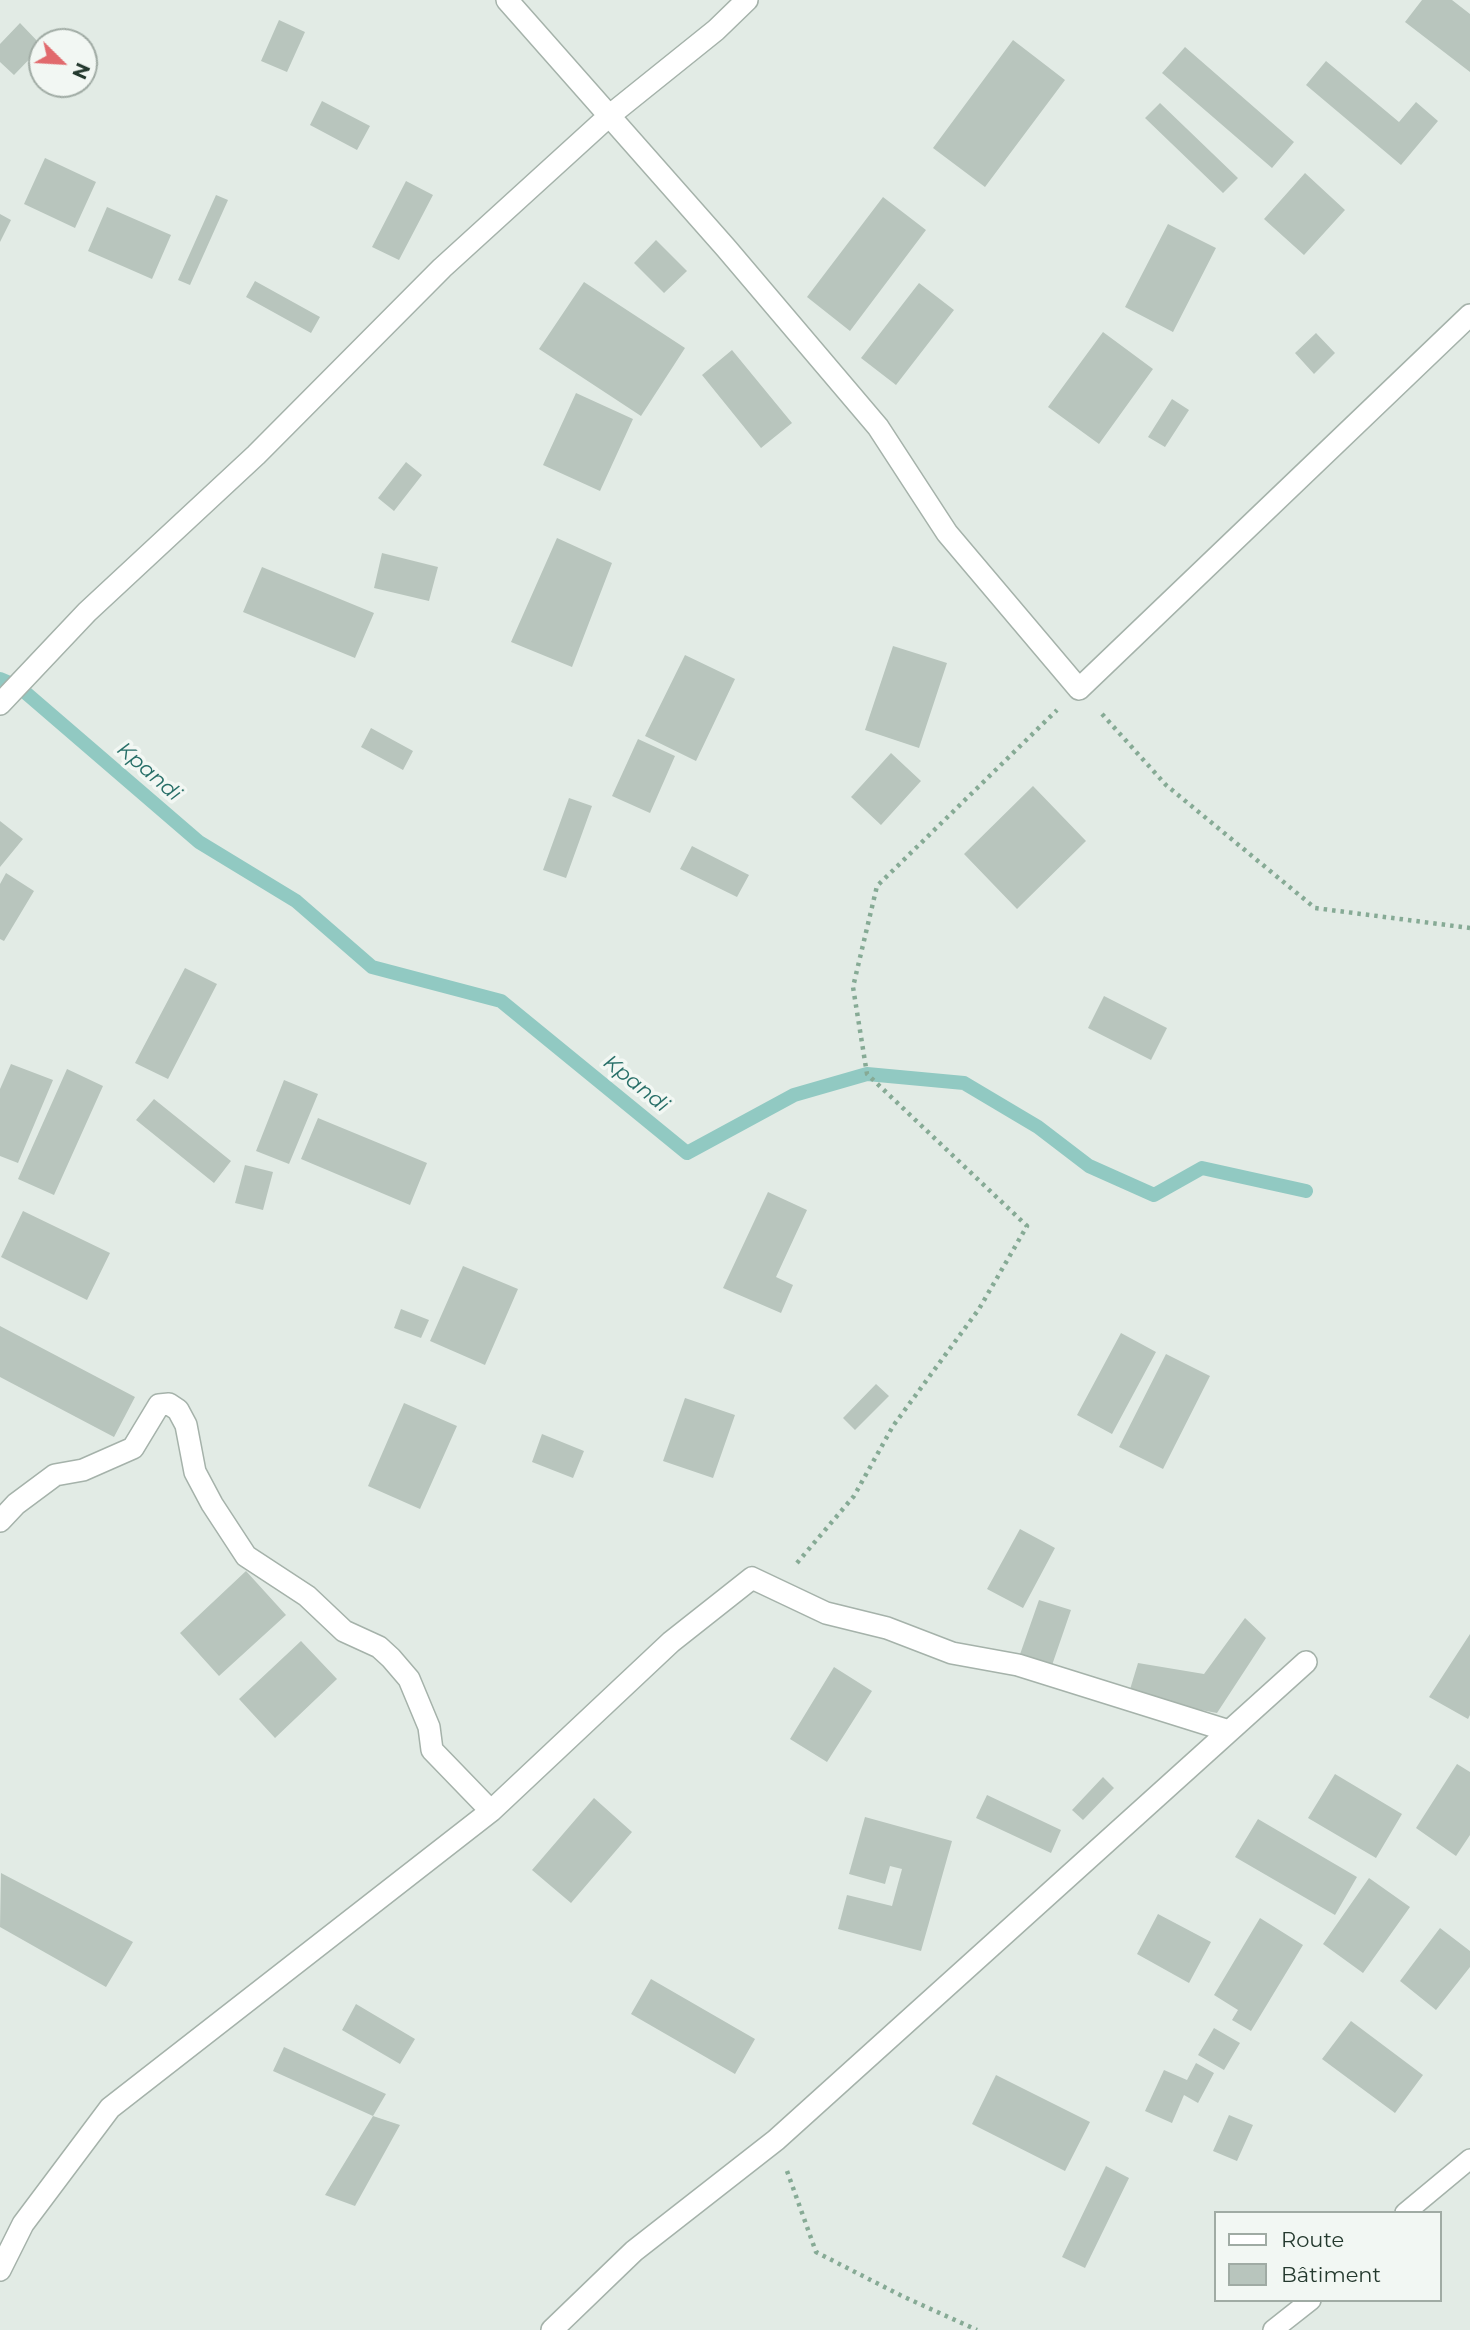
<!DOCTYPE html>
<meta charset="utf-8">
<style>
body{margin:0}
#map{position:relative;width:1470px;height:2330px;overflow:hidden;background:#e2ebe5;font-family:Montserrat,sans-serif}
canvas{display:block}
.legend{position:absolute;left:1214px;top:2211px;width:228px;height:91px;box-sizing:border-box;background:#f2f7f3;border:2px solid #a0aba4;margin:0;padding:9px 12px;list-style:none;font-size:21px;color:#24392e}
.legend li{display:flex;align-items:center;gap:14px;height:35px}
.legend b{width:35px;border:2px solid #a0aba4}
.north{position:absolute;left:28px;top:28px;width:70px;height:70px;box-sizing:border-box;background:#f2f7f3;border:2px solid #a0aba4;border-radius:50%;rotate:114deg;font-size:19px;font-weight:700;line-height:28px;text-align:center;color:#24392e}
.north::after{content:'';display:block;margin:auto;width:24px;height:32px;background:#e16a6d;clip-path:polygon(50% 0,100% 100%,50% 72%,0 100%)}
</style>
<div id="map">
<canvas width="1470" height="2330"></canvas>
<ul class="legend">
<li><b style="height:9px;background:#fff"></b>Route</li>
<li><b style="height:19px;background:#b8c5bd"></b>Bâtiment</li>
</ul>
<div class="north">N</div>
</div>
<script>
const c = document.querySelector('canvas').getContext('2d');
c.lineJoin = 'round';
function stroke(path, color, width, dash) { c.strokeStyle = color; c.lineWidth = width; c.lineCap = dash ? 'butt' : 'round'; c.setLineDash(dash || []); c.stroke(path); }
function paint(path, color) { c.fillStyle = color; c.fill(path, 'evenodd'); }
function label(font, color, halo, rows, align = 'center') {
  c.font = font + ' Montserrat,sans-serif'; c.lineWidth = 7; c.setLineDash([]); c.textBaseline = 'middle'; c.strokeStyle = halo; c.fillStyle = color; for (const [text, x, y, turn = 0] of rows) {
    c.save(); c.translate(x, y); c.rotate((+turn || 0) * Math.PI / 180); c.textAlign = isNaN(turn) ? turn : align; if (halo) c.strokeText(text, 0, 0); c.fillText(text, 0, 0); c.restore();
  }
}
stroke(new Path2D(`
 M0,679L19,687L199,842L296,901L372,967L501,1001L687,1153L794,1095L867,1074L964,1083L1038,1127L1089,1166L1154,1195L1202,1168L1306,1191`), '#91c9c2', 14);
paint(new Path2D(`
 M1422,0H1452L1470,14V72L1405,22Z
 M279,20L305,32L287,72L261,61Z
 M20,23L42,46L14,75L0,62V44Z
 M1013,40L1065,80L985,187L933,148Z
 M1185,47L1294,142L1272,168L1162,73Z
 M1326,61L1399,122L1416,102L1438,121L1401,165L1306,85Z
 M322,101L370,126L357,150L310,125Z
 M1160,103L1238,178L1223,193L1145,118Z
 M45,158L96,182L75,228L24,204Z
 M1305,173L1345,210L1304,255L1264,219Z
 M406,181L433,195L399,260L372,247Z
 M216,195L228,200L190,285L178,280Z
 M883,197L926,230L850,331L807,297Z
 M107,207L171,235L152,279L88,251Z
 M0,214L11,220L0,242Z
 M1168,224L1216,248L1173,332L1125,307Z
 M656,240L687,271L664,293L634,263Z
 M255,281L320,317L311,333L246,297Z
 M584,282L685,348L641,416L539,349Z
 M919,283L954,310L896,385L861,358Z
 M1103,332L1153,369L1099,444L1048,407Z
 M1316,333L1335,353L1314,374L1295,353Z
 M732,350L792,423L761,448L702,375Z
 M576,393L633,419L600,491L543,465Z
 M1172,399L1189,410L1165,447L1148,437Z
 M406,462L422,475L394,511L378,498Z
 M557,538L612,563L572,667L511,642Z
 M382,553L438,567L429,601L374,588Z
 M262,567L374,613L355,658L243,612Z
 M893,646L947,663L919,748L865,730Z
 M685,655L735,679L696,761L645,736Z
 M371,728L413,751L403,770L361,747Z
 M638,739L675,756L650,813L612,796Z
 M891,753L921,781L881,825L851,797Z
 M1033,786L1086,841L1017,909L964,854Z
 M569,798L592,806L566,878L543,870Z
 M0,821L23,839L0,867Z
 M692,846L749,875L737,897L680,869Z
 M6,873L34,891L4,941L0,939V884Z
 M185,968L217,984L168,1079L135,1063Z
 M1104,996L1167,1028L1151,1060L1088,1028Z
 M11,1064L53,1080L18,1163L0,1156V1089Z
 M67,1069L103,1086L54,1195L18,1179Z
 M284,1080L318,1094L289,1164L256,1151Z
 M154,1099L231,1161L214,1183L136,1120Z
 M318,1118L427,1163L410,1205L301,1159Z
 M245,1165L273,1172L263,1210L235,1203Z
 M768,1192L807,1210L776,1277L793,1285L781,1313L723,1288Z
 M23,1211L110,1253L87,1300L1,1257Z
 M463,1266L518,1289L485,1365L430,1341Z
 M401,1309L429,1320L421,1338L394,1328Z
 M0,1326L135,1397L114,1437L0,1377Z
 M1121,1333L1156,1352L1112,1434L1077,1415Z
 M1166,1354L1210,1376L1163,1469L1119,1447Z
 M876,1384L889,1396L855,1430L843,1418Z
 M685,1398L735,1415L713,1478L663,1461Z
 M404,1403L457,1426L420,1509L368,1486Z
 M542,1434L584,1451L573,1478L532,1462Z
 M1020,1529L1055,1548L1023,1608L987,1589Z
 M246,1571L286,1615L219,1676L180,1633Z
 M1039,1600L1071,1610L1050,1671L1018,1660Z
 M1245,1618L1266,1638L1217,1713L1128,1696L1138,1663L1204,1674Z
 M1470,1634V1715L1468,1719L1429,1697Z
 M301,1641L337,1679L275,1738L239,1699Z
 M834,1667L872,1691L827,1762L790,1739Z
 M1457,1764L1470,1772V1835L1456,1856L1416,1828Z
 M1335,1774L1402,1814L1376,1858L1308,1818Z
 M1103,1777L1114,1788L1083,1820L1072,1810Z
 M987,1795L1061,1830L1051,1853L976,1818Z
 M594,1798L632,1832L571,1903L532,1870Z
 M865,1817L952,1841L921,1951L838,1929L847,1895L892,1906L902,1869L890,1866L885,1884L849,1874Z
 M1258,1819L1357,1877L1335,1915L1235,1857Z
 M1,1873L133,1942L106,1987L0,1927Z
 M1369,1878L1410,1907L1363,1973L1323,1944Z
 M1158,1914L1211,1942L1189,1983L1137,1954Z
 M1260,1918L1303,1945L1251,2031L1232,2020L1238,2010L1214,1995Z
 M1440,1928L1470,1951V1967L1436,2010L1400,1981Z
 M651,1979L755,2039L735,2074L631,2014Z
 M356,2004L415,2039L400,2064L342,2030Z
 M1351,2021L1423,2075L1395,2113L1322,2059Z
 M1214,2028L1240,2043L1224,2070L1198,2055Z
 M284,2047L386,2094L373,2116L273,2071Z
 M1196,2063L1214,2073L1198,2103L1184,2095L1172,2123L1145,2111L1164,2070L1187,2080Z
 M996,2075L1090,2122L1065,2171L972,2124Z
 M1229,2115L1253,2125L1237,2161L1213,2151Z
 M373,2116L400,2125L355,2206L325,2195Z
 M1106,2166L1129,2178L1085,2268L1062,2257Z`), '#b8c5bd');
const service = new Path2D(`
 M1405,2213L1470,2159
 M1273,2330L1311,2300`);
const minor = new Path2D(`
 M507,0L726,248L878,427L947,533L1079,689L1470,315
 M0,704L87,612L256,455L442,268L609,116L716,30L747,0
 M0,1521L16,1504L55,1475L83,1470L133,1448L159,1405L169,1404L178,1410L186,1425L195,1472L212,1504L246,1556L307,1596L344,1631L379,1647L391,1658L409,1679L429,1727L432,1750L491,1811
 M0,2270L23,2224L110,2108L491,1811L671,1642L752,1578L826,1613L887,1628L952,1653L1018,1665L1229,1731
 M552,2330L634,2251L776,2140L1306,1662`);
stroke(service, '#a5b2aa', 22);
stroke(minor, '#a5b2aa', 24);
stroke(new Path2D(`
 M1102,714L1166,785L1315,908L1470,928
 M797,1563L854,1496L893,1426L979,1309L1027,1226L867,1074L853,987L877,886L1057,710
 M787,2171L816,2252L902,2296L977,2330`), '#86aa95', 4.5, [3.5, 5]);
stroke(service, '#fff', 19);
stroke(minor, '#fff', 21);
label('italic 21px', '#266e67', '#f2f7f3', [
 ["Kpandi",149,772,41],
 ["Kpandi",636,1084,39]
]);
</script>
